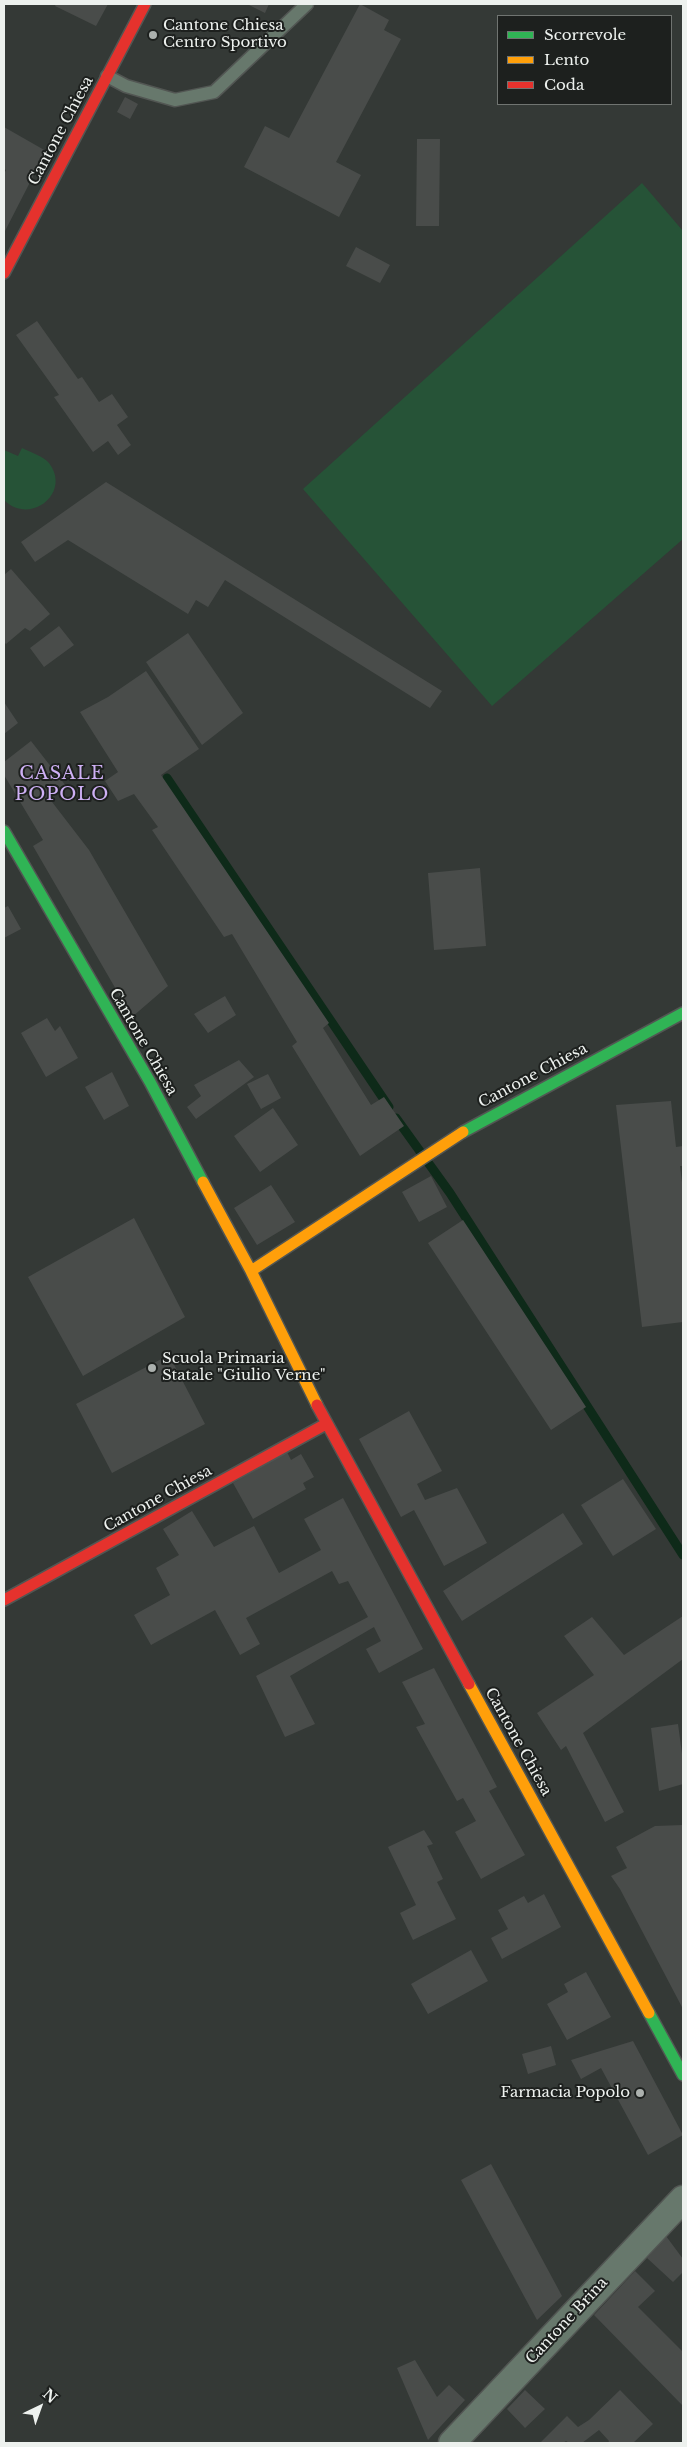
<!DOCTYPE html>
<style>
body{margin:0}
#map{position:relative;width:687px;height:2447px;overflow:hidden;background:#343936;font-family:"Libre Baskerville",serif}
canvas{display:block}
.frame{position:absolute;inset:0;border:5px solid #edf1ee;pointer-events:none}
.legend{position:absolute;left:497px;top:15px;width:175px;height:90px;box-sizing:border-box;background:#1d201e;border:1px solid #707471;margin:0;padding:6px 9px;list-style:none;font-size:15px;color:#edf1ee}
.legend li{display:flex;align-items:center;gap:10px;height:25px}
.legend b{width:25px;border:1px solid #707471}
.north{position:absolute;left:15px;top:2382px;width:50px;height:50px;-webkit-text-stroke:4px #1d201e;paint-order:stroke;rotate:42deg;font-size:14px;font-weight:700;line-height:20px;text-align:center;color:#edf1ee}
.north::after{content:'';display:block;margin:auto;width:18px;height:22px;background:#edf1ee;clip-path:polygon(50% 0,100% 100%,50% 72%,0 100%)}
</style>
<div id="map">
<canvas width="687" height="2447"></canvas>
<div class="frame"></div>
<ul class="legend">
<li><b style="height:6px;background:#30b455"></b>Scorrevole</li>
<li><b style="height:6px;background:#ff9f0a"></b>Lento</li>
<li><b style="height:6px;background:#e5322d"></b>Coda</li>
</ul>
<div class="north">N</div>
</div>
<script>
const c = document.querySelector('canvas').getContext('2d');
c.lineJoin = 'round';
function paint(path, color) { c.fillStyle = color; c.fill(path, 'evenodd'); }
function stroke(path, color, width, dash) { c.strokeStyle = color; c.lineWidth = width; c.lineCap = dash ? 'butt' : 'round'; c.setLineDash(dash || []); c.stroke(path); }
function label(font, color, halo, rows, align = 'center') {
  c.font = font + ' "Libre Baskerville",serif'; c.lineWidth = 4; c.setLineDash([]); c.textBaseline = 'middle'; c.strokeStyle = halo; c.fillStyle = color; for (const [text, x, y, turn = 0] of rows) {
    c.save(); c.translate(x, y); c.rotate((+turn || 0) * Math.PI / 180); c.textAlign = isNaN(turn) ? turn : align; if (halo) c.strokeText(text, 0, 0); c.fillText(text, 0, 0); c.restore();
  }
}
paint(new Path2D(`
 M642,183L683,231V539L492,706L303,489Z
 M22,448C30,452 43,456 49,463C72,493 30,526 4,500V450L18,456Z`), '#265337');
stroke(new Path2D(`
 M167,778L389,1107
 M396,1118L450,1193L683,1555`), '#0e2a19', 9);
paint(new Path2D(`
 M56,4H108L96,26L55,6Z
 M247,4H269L265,13Z
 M360,4L389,20L384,30L401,39L336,162L361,175L339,217L244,167L265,126L289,138Z
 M125,97L138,104L130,119L117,112Z
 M4,127L46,151L4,233V174L6,170L4,169Z
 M417,139H440L439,226H416Z
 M356,247L390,265L380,283L346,266Z
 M37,321L78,379L82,377L99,402L112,394L128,417L117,425L131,445L118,455L108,441L93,452L54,397L59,395L16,335Z
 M106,482L442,691L430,708L225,580L208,607L196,600L188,614L68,540L35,562L21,542Z
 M11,569L50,614L30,631L25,628L6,644L4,642V575Z
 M59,626L74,645L44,667L30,648Z
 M188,633L243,713L202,745L146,662Z
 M146,671L199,749L161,775L329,1023L323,1028L371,1105L384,1097L404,1126L360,1156L292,1046L297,1042L232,934L224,937L152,830L158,827L134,794L118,801L105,781L118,772L80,712L108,697Z
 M4,702L18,723L4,734Z
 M31,741L66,786L49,798L89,850L168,986L132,1017L33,846L43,840L4,775V762Z
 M480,868L486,946L434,950L428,873Z
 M8,906L21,929L4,938V908Z
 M225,996L236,1015L208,1033L194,1014Z
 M47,1018L55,1031L60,1026L78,1058L46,1077L21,1033Z
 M239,1060L254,1077L196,1119L187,1107L201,1096L194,1085Z
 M112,1072L129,1106L104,1120L85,1087Z
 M268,1074L281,1098L261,1109L247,1084Z
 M671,1101L676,1147L683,1146V1166H680L683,1190V1322L642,1327L616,1105Z
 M273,1108L298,1145L260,1172L234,1136Z
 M431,1176L447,1207L419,1222L402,1192Z
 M271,1185L295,1222L257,1245L234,1208Z
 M134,1218L185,1317L83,1376L28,1277Z
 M463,1220L586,1407L551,1430L428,1243Z
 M169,1355L205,1424L112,1473L76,1404Z
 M409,1411L442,1471L417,1484L425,1500L457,1488L487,1543L444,1566L414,1510L401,1517L359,1439Z
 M287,1452L291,1460L301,1454L314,1477L303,1483L306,1489L253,1519L233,1483Z
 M623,1479L656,1529L613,1556L581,1505Z
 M343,1498L423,1649L379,1673L366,1649L381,1641L374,1627L290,1676L315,1724L285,1737L256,1676L368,1617L348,1581L339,1584L332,1571L246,1618L260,1644L240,1655L215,1610L151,1645L134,1615L170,1595L156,1568L179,1555L163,1529L192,1511L214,1547L254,1526L279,1573L321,1550L304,1519Z
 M563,1513L583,1544L462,1621L443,1591Z
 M683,1616V1659L583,1733L624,1812L605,1822L566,1746L561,1750L537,1713L594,1675L564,1636L592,1617L624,1655Z
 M434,1668L497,1787L489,1791L525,1855L481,1879L455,1832L476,1821L463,1798L457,1801L416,1727L425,1724L402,1682Z
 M678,1724L683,1761V1784L659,1791L651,1728Z
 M683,1825V2009L620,1889L611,1876L627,1868L616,1847L655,1826Z
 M424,1830L433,1844L427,1846L443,1879L437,1882L456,1919L413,1940L400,1913L416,1905L388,1847Z
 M544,1894L561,1927L502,1959L491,1938L508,1929L498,1910L524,1896L528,1903Z
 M471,1950L488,1981L428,2014L411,1984Z
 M586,1972L611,2017L567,2040L547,2004L568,1992L564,1984Z
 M633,2041L683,2135L648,2155L601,2068L581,2079L571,2060Z
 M551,2046L556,2065L528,2074L522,2054Z
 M491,2164L562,2296L537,2320L461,2180Z
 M666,2236L683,2259V2272L673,2282L647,2258Z
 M635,2271L655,2291L638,2307L683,2352V2406L594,2315Z
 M415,2360L437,2397L449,2385L465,2400L428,2440L397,2368Z
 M525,2390L545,2409L525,2428L507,2409Z
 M620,2390L653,2424L633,2443H608L609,2441L599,2430L582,2443H569L566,2441L563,2443H540L567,2416L578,2427L589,2420Z`), '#494c4a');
const lane = new Path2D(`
 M107,76L126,86L175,100L214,92L307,4`);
const street = new Path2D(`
 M452,2443L683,2199`);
const fast = new Path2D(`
 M4,831L150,1082L203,1182
 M463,1132L683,1013
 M649,2013L683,2075`);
const slow = new Path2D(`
 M203,1182L251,1271L317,1405
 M251,1271L463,1132
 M469,1684L649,2013`);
const jam = new Path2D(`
 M4,273L145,4
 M317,1405L469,1684
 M4,1600L326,1424`);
stroke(lane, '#525653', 15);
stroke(street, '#525653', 29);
stroke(fast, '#525653', 14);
stroke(slow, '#525653', 14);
stroke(jam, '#525653', 14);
stroke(lane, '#67786c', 12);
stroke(street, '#67786c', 26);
stroke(fast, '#30b455', 11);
stroke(slow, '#ff9f0a', 11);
stroke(jam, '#e5322d', 11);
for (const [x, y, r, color] of [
 [153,35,5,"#acb1ae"],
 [152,1368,5,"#acb1ae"],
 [640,2093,5,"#acb1ae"]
]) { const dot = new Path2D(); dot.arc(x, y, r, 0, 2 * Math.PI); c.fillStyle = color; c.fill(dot); stroke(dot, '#1d201e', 2); }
label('15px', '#edf1ee', '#1d201e', [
 ["Cantone Chiesa",163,26],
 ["Centro Sportivo",163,43],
 ["Scuola Primaria",162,1359],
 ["Statale \"Giulio Verne\"",162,1376],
 ["Farmacia Popolo",630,2093,"right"]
], 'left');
label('15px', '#edf1ee', '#1d201e', [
 ["Cantone Chiesa",61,131,-62],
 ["Cantone Chiesa",143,1042,60],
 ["Cantone Chiesa",533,1076,-28],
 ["Cantone Chiesa",158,1499,-29],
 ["Cantone Chiesa",518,1742,61],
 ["Cantone Brina",567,2321,-47]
]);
c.letterSpacing = '1px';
label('18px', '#ceb0f5', '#1d201e', [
 ["CASALE",62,774],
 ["POPOLO",62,795]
]);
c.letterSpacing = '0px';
</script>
